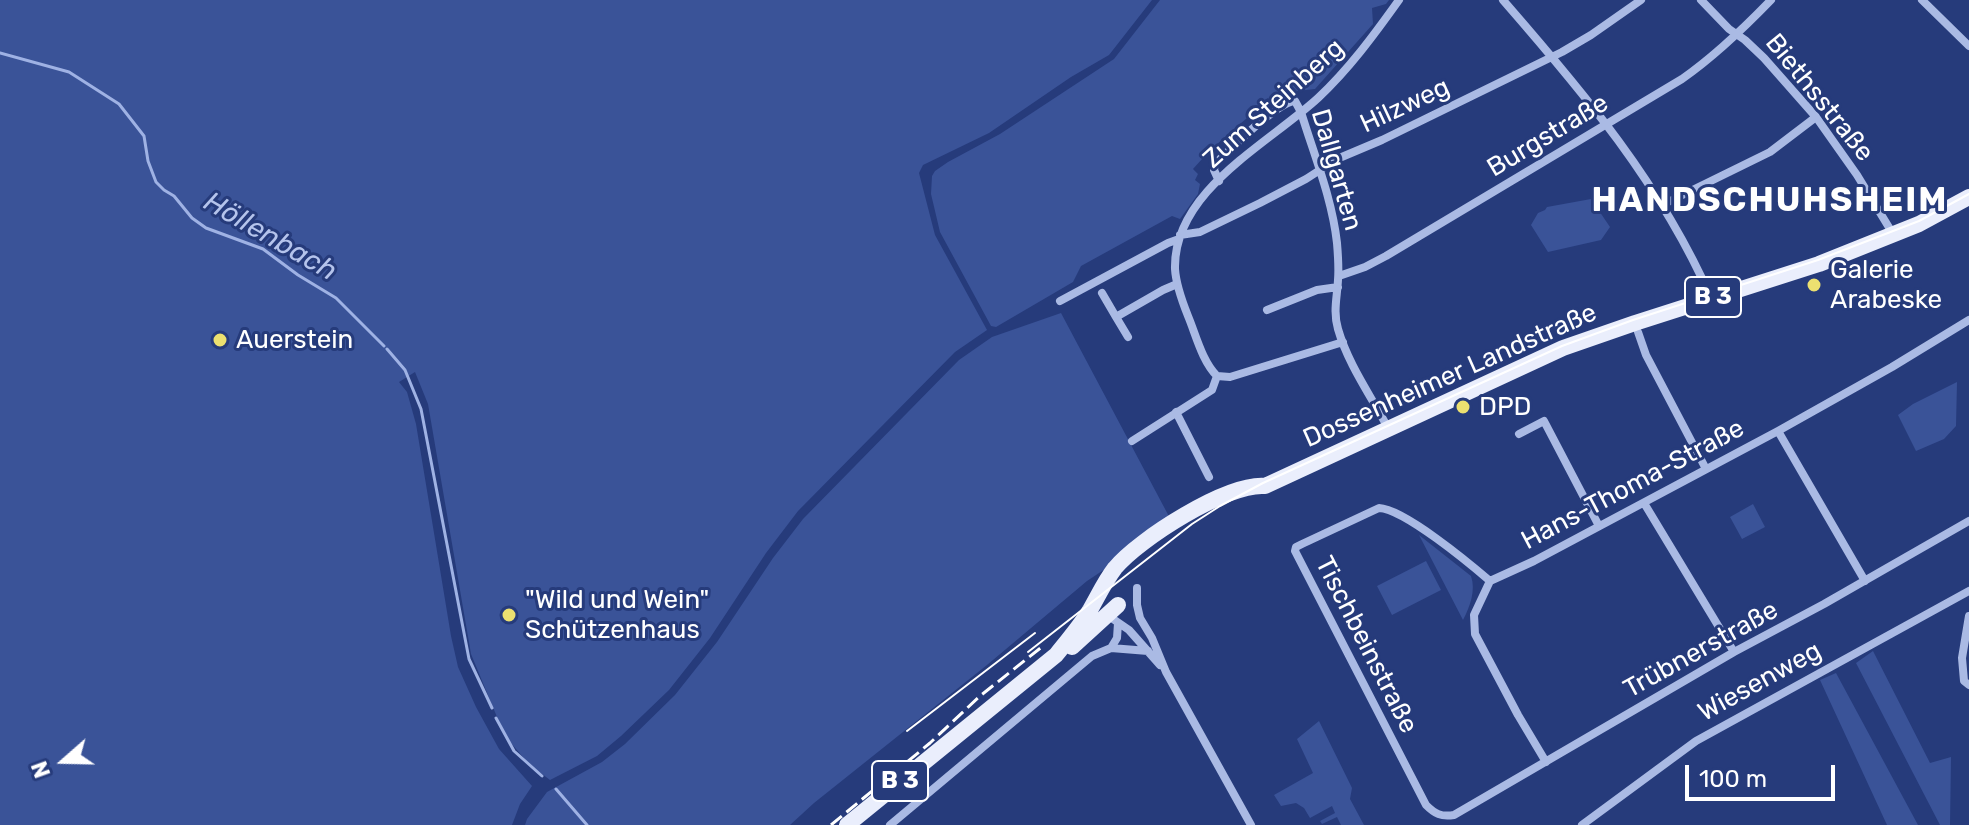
<!DOCTYPE html>
<meta charset="utf-8">
<style>
body{margin:0}
#map{position:relative;width:1969px;height:825px;overflow:hidden;background:#263b7b;font-family:Rubik,sans-serif}
canvas{display:block}
.north{position:absolute;left:24px;top:721px;width:80px;height:80px;-webkit-text-stroke:6px #263b7b;paint-order:stroke;rotate:250deg;font-size:22px;font-weight:700;line-height:32px;text-align:center;color:#fff}
.north::after{content:'';display:block;margin:auto;width:28px;height:36px;background:#fff;clip-path:polygon(50% 0,100% 100%,50% 72%,0 100%)}
.scale{position:absolute;left:1685px;top:765px;width:150px;height:36px;box-sizing:border-box;border:4px solid #fff;border-top:0;padding-left:10px;font-size:24px;line-height:28px;white-space:nowrap;color:#fff;-webkit-text-stroke:6px #263b7b;paint-order:stroke}
</style>
<div id="map">
<canvas width="1969" height="825"></canvas>
<div class="north">N</div>
<div class="scale">100 m</div>
</div>
<script>
const c = document.querySelector('canvas').getContext('2d');
c.lineJoin = 'round';
function paint(path, color) { c.fillStyle = color; c.fill(path, 'evenodd'); }
function stroke(path, color, width, dash) { c.strokeStyle = color; c.lineWidth = width; c.lineCap = dash ? 'butt' : 'round'; c.setLineDash(dash || []); c.stroke(path); }
function label(font, color, halo, rows, align = 'center') {
  c.font = font + ' Rubik,sans-serif'; c.lineWidth = 6; c.setLineDash([]); c.textBaseline = 'middle'; c.strokeStyle = halo; c.fillStyle = color; for (const [text, x, y, turn = 0] of rows) {
    c.save(); c.translate(x, y); c.rotate((+turn || 0) * Math.PI / 180); c.textAlign = isNaN(turn) ? turn : align; if (halo) c.strokeText(text, 0, 0); c.fillText(text, 0, 0); c.restore();
  }
}
paint(new Path2D(`
 M0,0H1152L1109,55L1071,77L989,133L923,165L919,173L935,235L987,330L955,352L798,511L766,553L710,638L669,690L621,736L597,756L550,780L529,764L510,742L497,717L471,654L428,404L415,372L399,382L407,392L416,424L451,636L458,667L476,707L499,749L532,786L520,804L512,825H0Z
 M1160,0H1389L1386,4L1372,8L1373,24L1315,89L1279,93L1270,100L1268,98L1263,101L1265,104C1239,124 1215,144 1193,169L1198,174L1195,180L1200,184L1198,194L1180,219L1172,216L1081,266L1073,282L996,327L991,326L940,232L931,194L932,176L935,171L948,162L1000,134L1114,59Z
 M1591,199L1610,227L1601,240L1548,252L1531,225L1538,213L1545,210L1547,207Z
 M1061,313L1173,524L1087,581L987,665L814,803L790,825H525L527,819L547,792L602,762L625,744L675,695L717,642L773,558L803,519L959,360L992,337Z
 M1957,382L1956,426L1944,439L1916,451L1898,415L1913,404Z
 M1753,504L1765,527L1742,539L1730,517Z
 M1419,535L1471,576C1476,590 1470,607 1463,620Z
 M1426,561L1441,590L1392,615L1377,586Z
 M1873,651L1930,763L1951,757L1950,825H1940L1856,663Z
 M1836,673L1918,825H1887L1820,680Z
 M1319,721L1352,788L1350,799L1364,825H1341L1337,817L1322,824L1320,821L1335,813L1332,806L1310,818L1304,808L1296,803L1281,806L1274,795L1313,773L1297,739Z`), '#3a5398');
stroke(new Path2D(`
 M0,53L69,72L119,104L144,136L148,161L156,182L164,190L174,196L192,218L206,228L263,249L298,275L336,298L384,346
 M387,349L405,370L421,409L469,659L492,708
 M496,718L514,751L542,776
 M556,789L587,825`), '#9fb2e4', 3);
stroke(new Path2D(`
 M1503,0C1584,93 1661,184 1711,298
 M1701,0L1729,29L1745,40L1764,58L1816,117L1857,175L1893,234
 M1922,0L1969,46
 M1219,181L1214,170L1215,164C1229,150 1278,102 1295,101L1301,112C1314,155 1332,198 1337,243C1338,255 1339,268 1338,280C1337,298 1333,312 1338,329C1348,364 1371,396 1388,428
 M1662,205L1770,152L1816,117
 M1180,235L1200,232L1260,203L1306,179L1337,159L1382,140L1562,52L1591,35L1641,0
 M1339,276L1365,267L1386,256L1682,79C1715,56 1743,29 1771,0
 M1102,293L1116,317L1163,290L1177,284
 M1060,301L1168,243L1179,239
 M1267,310L1317,290L1338,287
 M1116,317L1128,337
 M1638,332L1646,355L1706,469
 M1217,376C1202,361 1196,335 1188,316C1182,301 1176,285 1175,269C1173,191 1268,144 1318,98C1349,69 1374,35 1399,0
 M1217,376L1230,377L1343,342
 M1176,412L1209,477
 M1778,431L1865,581
 M1519,434L1544,421L1599,526
 M1132,441L1212,390L1217,376
 M1644,503L1734,652
 M1490,581C1469,563 1404,509 1379,508L1302,544L1296,547L1295,551L1426,805C1435,814 1441,817 1454,815L1734,652L1824,604L1969,521
 M1137,588V605L1140,618L1152,638L1166,672L1251,825
 M1110,613L1113,619L1129,630L1160,665
 M1969,616L1962,658L1964,681L1969,685
 M1111,648L1117,638L1118,623
 M1546,762L1518,715L1475,634L1474,615L1490,581L1534,561L1778,431L1892,367L1969,320
 M890,825L1092,656L1111,648L1148,651
 M1582,825L1696,741L1969,591`), '#aabae4', 8);
stroke(new Path2D(`
 M1072,647L1118,605
 M847,825L1056,655C1068,640 1080,626 1090,610C1098,596 1105,581 1115,568C1139,539 1227,483 1265,486L1563,348L1635,323L1819,264L1919,224L1969,197`), '#eaeefc', 16);
stroke(new Path2D(`
 M1028,652L1192,524L1220,506L1263,483L1562,346L1633,320L1818,260L1919,221L1969,194
 M907,731L1035,633`), '#fff', 2);
stroke(new Path2D(`
 M831,825L930,743L980,696L1043,646`), '#fff', 3, [14, 6]);
for (const [x, y, r, color] of [
 [1814,285,8,"#ece070"],
 [220,340,8,"#ece070"],
 [1463,407,8,"#ece070"],
 [509,615,8,"#ece070"]
]) { const dot = new Path2D(); dot.arc(x, y, r, 0, 2 * Math.PI); c.fillStyle = color; c.fill(dot); stroke(dot, '#263b7b', 3); }
for (const [x, y, w] of [
 [1713,297,56],
 [900,781,56]
]) { const box = new Path2D(); box.roundRect(x - w / 2, y - 20, w, 40, 6); c.fillStyle = '#263b7b'; c.fill(box); stroke(box, '#fff', 2); }
label('bold 24px', '#fff', null, [
 ["B 3",1713,297],
 ["B 3",900,781]
]);
label('26px', '#fff', '#263b7b', [
 ["Biethsstraße",1819,98,51],
 ["Zum Steinberg",1274,104,-42],
 ["Hilzweg",1405,106,-25],
 ["Burgstraße",1548,136,-31],
 ["Dallgarten",1336,170,74],
 ["Dossenheimer Landstraße",1450,376,-24],
 ["Hans-Thoma-Straße",1633,485,-28],
 ["Tischbeinstraße",1366,645,63],
 ["Trübnerstraße",1701,650,-29],
 ["Wiesenweg",1760,682,-29]
]);
label('26px', '#fff', '#263b7b', [
 ["Galerie",1830,270],
 ["Arabeske",1830,300],
 ["Auerstein",236,340],
 ["DPD",1479,407],
 ["\"Wild und Wein\"",525,600],
 ["Schützenhaus",525,630]
], 'left');
label('italic 28px', '#b5c4ec', '#263b7b', [
 ["Höllenbach",270,237,30]
]);
c.letterSpacing = '2px';
label('bold 34px', '#fff', '#263b7b', [
 ["HANDSCHUHSHEIM",1770,201]
]);
c.letterSpacing = '0px';
</script>
